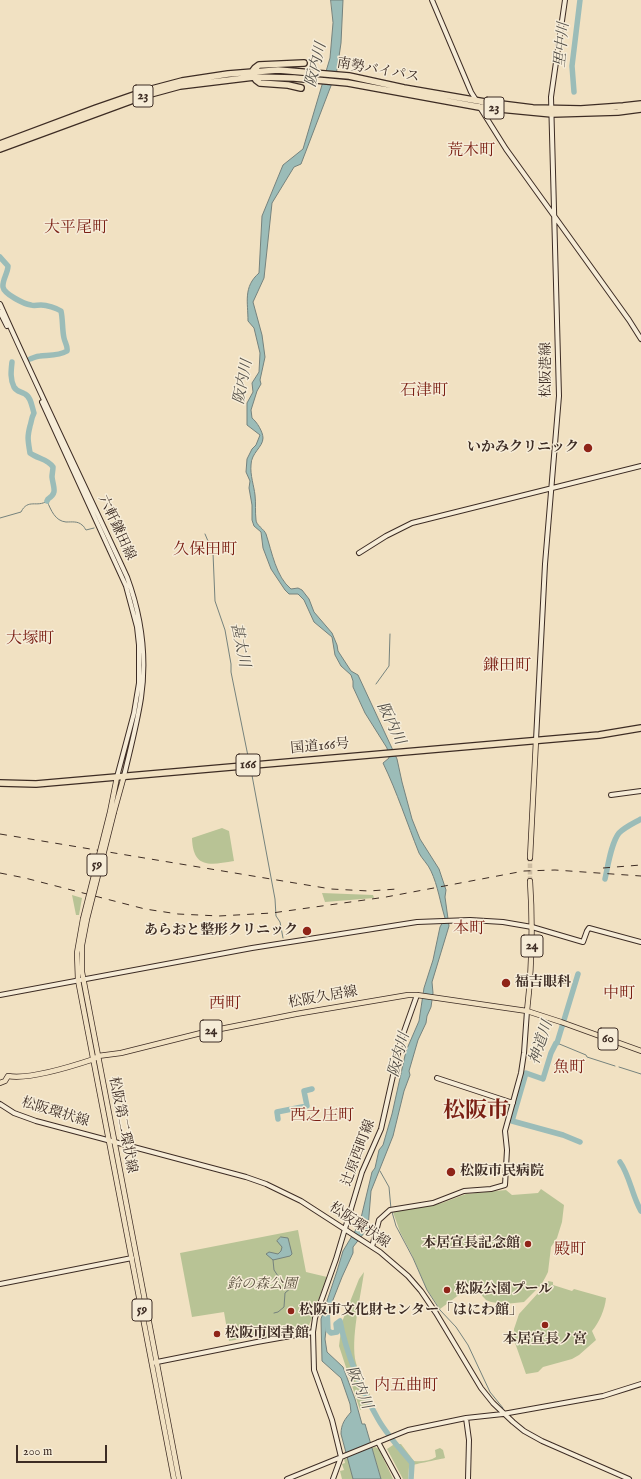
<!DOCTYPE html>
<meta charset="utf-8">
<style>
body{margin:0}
#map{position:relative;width:641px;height:1479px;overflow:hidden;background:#f1e1c2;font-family:"IM FELL English",serif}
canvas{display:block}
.scale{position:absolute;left:16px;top:1445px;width:91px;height:18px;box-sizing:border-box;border:2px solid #3d2c24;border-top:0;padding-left:5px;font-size:12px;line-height:14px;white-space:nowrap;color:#3d2c24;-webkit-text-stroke:3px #f6ecd7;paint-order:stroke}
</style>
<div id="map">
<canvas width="641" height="1479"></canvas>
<div class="scale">200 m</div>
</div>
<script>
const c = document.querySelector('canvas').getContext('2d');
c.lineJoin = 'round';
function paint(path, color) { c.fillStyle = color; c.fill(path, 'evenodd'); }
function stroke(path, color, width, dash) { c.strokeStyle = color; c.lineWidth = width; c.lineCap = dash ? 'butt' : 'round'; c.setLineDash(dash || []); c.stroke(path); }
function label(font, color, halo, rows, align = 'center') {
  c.font = font + ' "IM FELL English","Noto Serif JP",serif'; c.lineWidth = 3; c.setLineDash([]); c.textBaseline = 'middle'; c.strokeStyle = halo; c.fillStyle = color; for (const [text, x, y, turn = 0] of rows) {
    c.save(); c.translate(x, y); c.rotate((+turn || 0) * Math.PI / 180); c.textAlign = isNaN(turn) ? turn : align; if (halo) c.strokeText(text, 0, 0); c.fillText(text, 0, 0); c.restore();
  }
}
paint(new Path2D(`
 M222,828L229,831L234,861C210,865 193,869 192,838Z
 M322,893L373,895L374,898L325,902Z
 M72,895L82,898L79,915H76Z
 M541,1189L564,1205L562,1222L557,1238L551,1247L548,1272L545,1278L541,1285L524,1302L505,1304L491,1302L486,1300L472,1285L440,1309L426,1288L412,1255L400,1232L393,1212L442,1203L466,1194L506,1190L512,1195L538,1193Z
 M298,1230L306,1272L327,1277L308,1328L302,1332L266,1338L264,1335L229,1341L224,1312L192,1317L180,1253Z
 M364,1272C361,1296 350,1340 356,1363C360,1378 369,1389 373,1403L360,1410L339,1346L342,1322L359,1279Z
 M548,1281L553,1282V1285L572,1291L574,1289L606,1298C605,1309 599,1323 592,1331L596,1340L579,1355L572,1359L543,1367L538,1372L526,1374L514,1340V1329L519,1314L539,1292L542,1293L548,1286Z
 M394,1439L397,1444H401L414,1461C421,1462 430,1461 436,1457L435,1450L440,1448L443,1450L445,1458C438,1460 412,1464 409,1467L408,1479H403L387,1449L393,1445L392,1440Z
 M375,1447L379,1449L393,1479H381L372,1448Z
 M349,1458L354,1479H342L340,1471L344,1470L342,1464L345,1463L344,1459Z`), '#b8c395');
const water = new Path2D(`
 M331,0H343L341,43L337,70L301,164L294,167L272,203L264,278L253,302L262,335L265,357L260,380L261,384L257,391L251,410L252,418C257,422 263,432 263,438C263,447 251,453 251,465C250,475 254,486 255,495C256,503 255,512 256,520C256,525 264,529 266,534C272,552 276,577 291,589L298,588L302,590L309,599L314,612L332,633L337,645L338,651L351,671L358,675L397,759L402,782L412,819L420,839L439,869L446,890L445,897L449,926L432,982L433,993L431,1007L427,1016L426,1023L418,1040L409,1071L410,1075L404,1091L393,1136L371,1191L368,1228L353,1247V1253L342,1277L329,1310L327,1321L325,1339L327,1352L343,1367L355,1399L362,1424H365L381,1479H353L341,1434C341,1424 345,1419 351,1412L350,1404L341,1378L322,1361L321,1319L337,1271L343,1251L358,1226L361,1218L372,1172L375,1168L379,1150L383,1145L392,1114L406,1051L419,1021L424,988L433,960L440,927L445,918C440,902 438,886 431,871C428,864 422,859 419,853C407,823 397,792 383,763L389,758L387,748L365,713L353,687V681L351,675L341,666L335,655L332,637L314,622L304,600L298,594H289L285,590L271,569L263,548L261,532L254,526L252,520V505L249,488L250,481L246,472L247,459L252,449L256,445L260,435L247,425V403L253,392L252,383L259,372L260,353L254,328L248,321C248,302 243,287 259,273L262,216L283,165L303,149L330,58L333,23Z
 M281,1237L288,1238L292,1254L290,1256L273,1260L266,1254L269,1252L278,1254L281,1251L282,1247L277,1241Z`);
paint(water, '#9bbcb8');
stroke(water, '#75827d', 1);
stroke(new Path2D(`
 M0,518L21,512C28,498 37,508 47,501C51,510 55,521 66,522C72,522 78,521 82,525C84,526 85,529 86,530L94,528
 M205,534L213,553L215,601L225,630L231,664V672L249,761
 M376,684L389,666L390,634
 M251,770L275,899L276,916L280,922L283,938
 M557,1043L586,1055L587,1057L615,1066
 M619,1067L641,1074
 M380,1171L389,1187L391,1209
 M392,1212L396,1226L413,1258L427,1290L440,1310L456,1327L468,1345L490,1392L503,1408
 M273,1260L274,1270L278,1276L280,1281L283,1283L287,1280L292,1287L285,1293L284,1307L278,1312L274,1313`), '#75827d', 1);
stroke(new Path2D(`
 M574,92L572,66L580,0
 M0,257L8,266C8,273 2,280 3,287C4,294 24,304 31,305C34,306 37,305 41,305C47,305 56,308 61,311C63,320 62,329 64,338C65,343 68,346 67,351C59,356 48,355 40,356C37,356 33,358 30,359
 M12,362C11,371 10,379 14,387C17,392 20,391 25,394C31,397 32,407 34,413C31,419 32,420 30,426C27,438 28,440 30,453C38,459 48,459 53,467C53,470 52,474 52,477C53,487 58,493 48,499L47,501
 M605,879C608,866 611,843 619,833C625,827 634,823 641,819
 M578,974L557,1043H556L551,1053L543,1079L526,1073L512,1121L563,1135L580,1142
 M278,1119L277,1112L307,1106L304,1091L312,1089
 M620,1162C630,1176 632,1196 641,1211
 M327,1309L328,1330L331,1333L337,1332L336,1324L340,1321C346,1353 362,1391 378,1419C387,1435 400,1449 412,1463L411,1479`), '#9bbcb8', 5.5);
stroke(new Path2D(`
 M530,881V858`), '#cdbda2', 4.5, [4.5, 2]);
const secondary = new Path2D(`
 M432,0L471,92L476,100
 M479,106L506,149L629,320L641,339
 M0,304C41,396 85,486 127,577C141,615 147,657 141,698C137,724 130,750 124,776
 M0,312L7,326
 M42,402L126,586L137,627L139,645V683L134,713L117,777
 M359,553L386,536L412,523L641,466
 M536,740L545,564L559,396L551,97L565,0
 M611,795L641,791
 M0,995L252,948L417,922L470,920L503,922L532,927L583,942L587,931L589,928L641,942
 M437,1078L513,1103
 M0,1104L14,1113L36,1121L246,1177L266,1184L301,1201L380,1252L408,1276L421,1291L436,1313L481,1388L493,1403L513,1422L524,1431L542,1441L629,1479
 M372,1247L379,1220L390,1210L433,1203L464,1191L491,1189L505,1185L507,1150L505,1131L521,1073L524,1053L527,1011
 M0,1284L132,1258
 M152,1363L257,1342L313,1332
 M466,1418L469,1440L468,1479
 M378,1442L398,1479
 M287,1479L408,1430L466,1418L503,1414L603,1396L641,1384
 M333,1479L341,1457L332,1420L314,1370L313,1332L315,1318L336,1259L362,1172L381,1129L401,1040L417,995`);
const primary = new Path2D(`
 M110,812L117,777
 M114,812L124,776
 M530,858L536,740
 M83,919L77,953L78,980L174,1479
 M87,919L82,945V972L179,1479
 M527,1011C532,967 533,925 530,881
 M0,1083L5,1081L8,1076C30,1080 73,1066 94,1059L98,1056L121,1053L205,1032L296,1014L408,995H417L527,1011L561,1022L641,1051`);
const highway = new Path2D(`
 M252,72L255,68L259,65L304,63
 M254,77L256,80L260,83L288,85L301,88
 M0,144L96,108L148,90L182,81L228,74L278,70L349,76L404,88L485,102L533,108L581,109L623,106L641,104
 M0,149L147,95L180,86L254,77L294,78L348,83L479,107L552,114L618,112L641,109
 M0,783L36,784L599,735L641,728`);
stroke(secondary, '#3d2c24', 6);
stroke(primary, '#3d2c24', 6);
stroke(highway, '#3d2c24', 8);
stroke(secondary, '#f6ecd7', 4);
stroke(primary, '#f1e1c2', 4.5);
stroke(highway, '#f1e1c2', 5.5);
stroke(new Path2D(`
 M0,834L331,889L369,891L397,889
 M603,868L641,865
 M0,873L25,878L145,909L178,914L219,916L272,913L386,897L524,871L555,870L641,876`), '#3d2c24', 1, [7, 7]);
const primaryBridge = new Path2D(`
 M83,919L110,812
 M87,919L114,812`);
stroke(primaryBridge, '#3d2c24', 6, []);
stroke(primaryBridge, '#f1e1c2', 4.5);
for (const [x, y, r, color] of [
 [588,448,5,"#8f2418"],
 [307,931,5,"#8f2418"],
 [506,983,5,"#8f2418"],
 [451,1172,5,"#8f2418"],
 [528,1244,4,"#8f2418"],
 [447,1290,4,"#8f2418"],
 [291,1311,4,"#8f2418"],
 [545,1325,4,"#8f2418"],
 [217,1334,4,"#8f2418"]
]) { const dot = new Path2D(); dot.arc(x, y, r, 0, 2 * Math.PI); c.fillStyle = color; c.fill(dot); stroke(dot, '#f6ecd7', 1.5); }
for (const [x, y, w] of [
 [143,96,20],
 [494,108,20],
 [248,765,24],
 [97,865,20],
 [532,946,22],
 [211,1031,22],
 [608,1039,20],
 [142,1310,20]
]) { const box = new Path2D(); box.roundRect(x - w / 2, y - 11, w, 22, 3); c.fillStyle = '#f6ecd7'; c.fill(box); stroke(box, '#3d2c24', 1); }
label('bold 13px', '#3d2c24', null, [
 ["23",143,96],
 ["23",494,108],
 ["166",248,765],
 ["59",97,865],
 ["24",532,946],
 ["24",211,1031],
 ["60",608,1039],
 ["59",142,1310]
]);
label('14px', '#3d2c24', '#f6ecd7', [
 ["南勢バイパス",378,71,10],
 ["松阪港線",547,370,-90],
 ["六軒鎌田線",116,528,65],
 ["国道166号",320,747,-5],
 ["松阪久居線",323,998,-10],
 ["松阪環状線",55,1113,17],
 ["松阪第二環状線",122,1125,79],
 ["辻原西町線",359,1153,-69],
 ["松阪環状線",359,1226,34]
]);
label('bold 14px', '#3d2c24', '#f6ecd7', [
 ["いかみクリニック",579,448,"right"],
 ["あらおと整形クリニック",298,931,"right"],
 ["福吉眼科",515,983],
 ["松阪市民病院",460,1172],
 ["本居宣長記念館",520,1244,"right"],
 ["松阪公園プール",455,1290],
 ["松阪市文化財センター「はにわ館」",299,1311],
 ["松阪市図書館",225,1334],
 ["本居宣長ノ宮",545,1340,"center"]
], 'left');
label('italic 14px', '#5c5240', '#f6ecd7', [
 ["鈴の森公園",262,1285]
]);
label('italic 15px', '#545049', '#f6ecd7', [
 ["里中川",563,45,-85],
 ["阪内川",317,65,-76],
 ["阪内川",244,382,-79],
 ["甚太川",239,645,78],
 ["阪内川",390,724,64],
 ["神道川",542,1043,-72],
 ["阪内川",400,1055,-75],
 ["阪内川",358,1388,67]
]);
label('16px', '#7a1f14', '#f6ecd7', [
 ["荒木町",471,152],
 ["大平尾町",76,229],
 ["石津町",424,392],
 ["久保田町",205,551],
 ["大塚町",30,640],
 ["鎌田町",507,667],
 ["本町",469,930],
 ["中町",619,995],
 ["西町",225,1005],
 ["魚町",569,1069],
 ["西之庄町",322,1117],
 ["殿町",570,1251],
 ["内五曲町",406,1387]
]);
label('bold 22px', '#7a1f14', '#f6ecd7', [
 ["松阪市",476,1112]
]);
</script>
